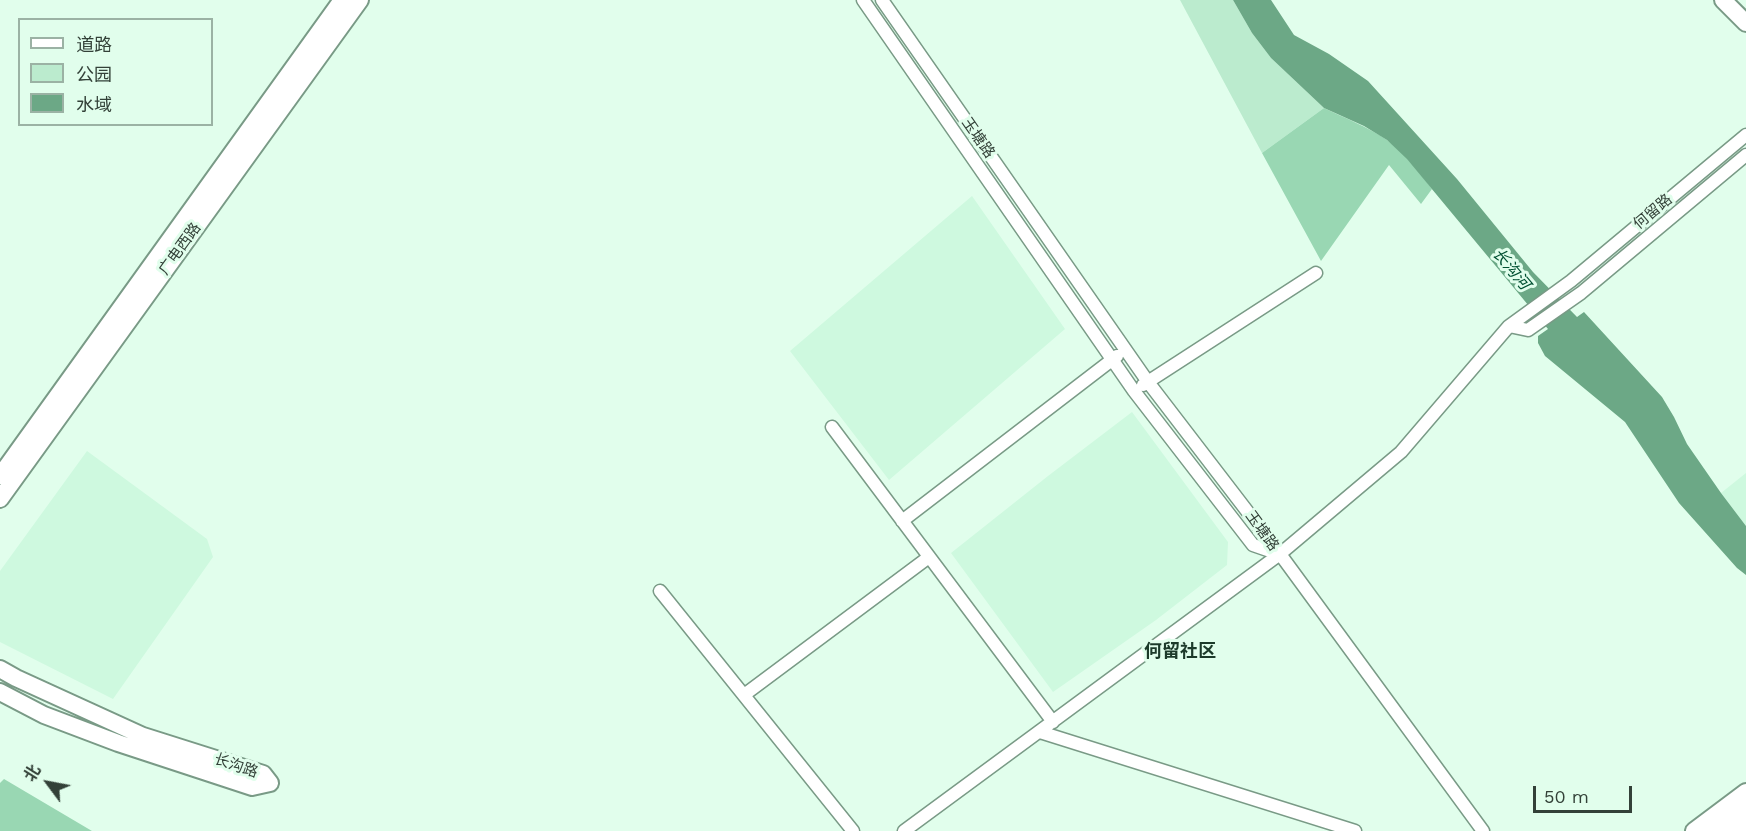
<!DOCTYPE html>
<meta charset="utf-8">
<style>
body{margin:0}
#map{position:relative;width:1746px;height:831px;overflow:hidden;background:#e1feec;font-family:"Work Sans","Noto Sans SC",sans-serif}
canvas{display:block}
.legend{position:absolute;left:18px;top:18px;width:195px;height:108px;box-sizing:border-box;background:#e1feec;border:2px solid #9bb2a4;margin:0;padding:8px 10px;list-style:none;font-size:18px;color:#334138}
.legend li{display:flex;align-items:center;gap:12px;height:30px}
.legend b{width:30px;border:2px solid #9bb2a4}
.north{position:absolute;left:18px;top:753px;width:60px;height:60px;-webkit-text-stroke:4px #e1feec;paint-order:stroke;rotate:302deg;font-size:16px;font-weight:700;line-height:24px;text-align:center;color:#334138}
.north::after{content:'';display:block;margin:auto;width:21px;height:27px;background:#334138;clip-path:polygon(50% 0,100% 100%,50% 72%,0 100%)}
.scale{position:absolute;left:1533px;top:786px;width:99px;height:27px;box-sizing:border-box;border:3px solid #334138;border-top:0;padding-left:8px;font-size:18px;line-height:21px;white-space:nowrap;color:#334138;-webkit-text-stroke:4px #e1feec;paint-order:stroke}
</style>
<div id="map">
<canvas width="1746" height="831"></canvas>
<ul class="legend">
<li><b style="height:8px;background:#fff"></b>道路</li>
<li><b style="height:16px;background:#bbebce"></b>公园</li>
<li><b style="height:16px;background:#6ca886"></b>水域</li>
</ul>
<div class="north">北</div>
<div class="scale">50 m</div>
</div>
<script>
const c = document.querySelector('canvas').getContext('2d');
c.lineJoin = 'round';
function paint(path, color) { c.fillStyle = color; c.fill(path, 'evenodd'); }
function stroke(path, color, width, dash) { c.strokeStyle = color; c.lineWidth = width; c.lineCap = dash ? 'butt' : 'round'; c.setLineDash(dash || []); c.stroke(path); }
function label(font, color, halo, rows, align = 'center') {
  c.font = font + ' "Work Sans","Noto Sans SC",sans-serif'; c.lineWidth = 6; c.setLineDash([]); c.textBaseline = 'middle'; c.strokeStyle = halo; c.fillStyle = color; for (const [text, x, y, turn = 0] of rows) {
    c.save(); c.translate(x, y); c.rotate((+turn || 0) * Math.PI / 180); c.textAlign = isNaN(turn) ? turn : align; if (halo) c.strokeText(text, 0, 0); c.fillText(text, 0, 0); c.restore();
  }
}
paint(new Path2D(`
 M972,196L1065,329L889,480L790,351Z
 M1132,412L1228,542L1227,565L1156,620L1053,692L951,553L1048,476Z
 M87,451L207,539L213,557L113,699L0,642V571Z
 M1746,473V526L1721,493Z`), '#cef9df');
paint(new Path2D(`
 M1180,0H1233L1252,33L1271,58L1324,108L1262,153Z`), '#bbebce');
paint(new Path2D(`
 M1324,108C1345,118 1368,127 1387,140C1405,153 1419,172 1432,189L1421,204L1389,165L1321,261L1262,153Z
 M4,779L92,831H0V783Z`), '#99d7b3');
paint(new Path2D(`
 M1233,0H1271L1294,35L1329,54L1368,81L1457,179L1533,272L1577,317L1584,312L1662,397L1674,417L1687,444L1721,493L1746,526V575L1737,568L1679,503L1625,422L1545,356L1538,343V336L1548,329L1407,159L1387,140L1364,126L1324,108L1271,58L1252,33Z`), '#6ca886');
const minor = new Path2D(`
 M863,0L1134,391L1253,545L1279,554
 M882,0L1148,382L1280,554L1483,831
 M1509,326L1571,281L1746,135
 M1143,385L1316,273
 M832,427L1053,722
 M902,521L1117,356
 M660,591L853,831
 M744,695L929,557
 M1040,732L1355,831
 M904,831L1280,554L1401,452L1509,326L1528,330L1581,293L1746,155`);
const major = new Path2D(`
 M1723,0L1746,23
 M0,476L342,0
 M0,499L360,0
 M0,669L16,678L143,736L263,774L270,783L252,787L118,743L44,715L0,692
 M1694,831L1746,792
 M1737,831L1746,824`);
const highway = new Path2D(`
 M1714,831L1746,808`);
stroke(minor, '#799a86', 15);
stroke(major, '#799a86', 20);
stroke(highway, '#799a86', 21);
stroke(minor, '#fff', 12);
stroke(major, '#fff', 16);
stroke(highway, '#fff', 18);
label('15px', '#334138', '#e1feec', [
 ["玉塘路",978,138,55],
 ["何留路",1653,212,-40],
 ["广电西路",180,249,-54],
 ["玉塘路",1262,531,54],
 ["长沟路",236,766,19]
]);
label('italic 16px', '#005031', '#e1feec', [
 ["长沟河",1511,269,50]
]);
label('bold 18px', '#1c3a2a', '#e1feec', [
 ["何留社区",1180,652]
]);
</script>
